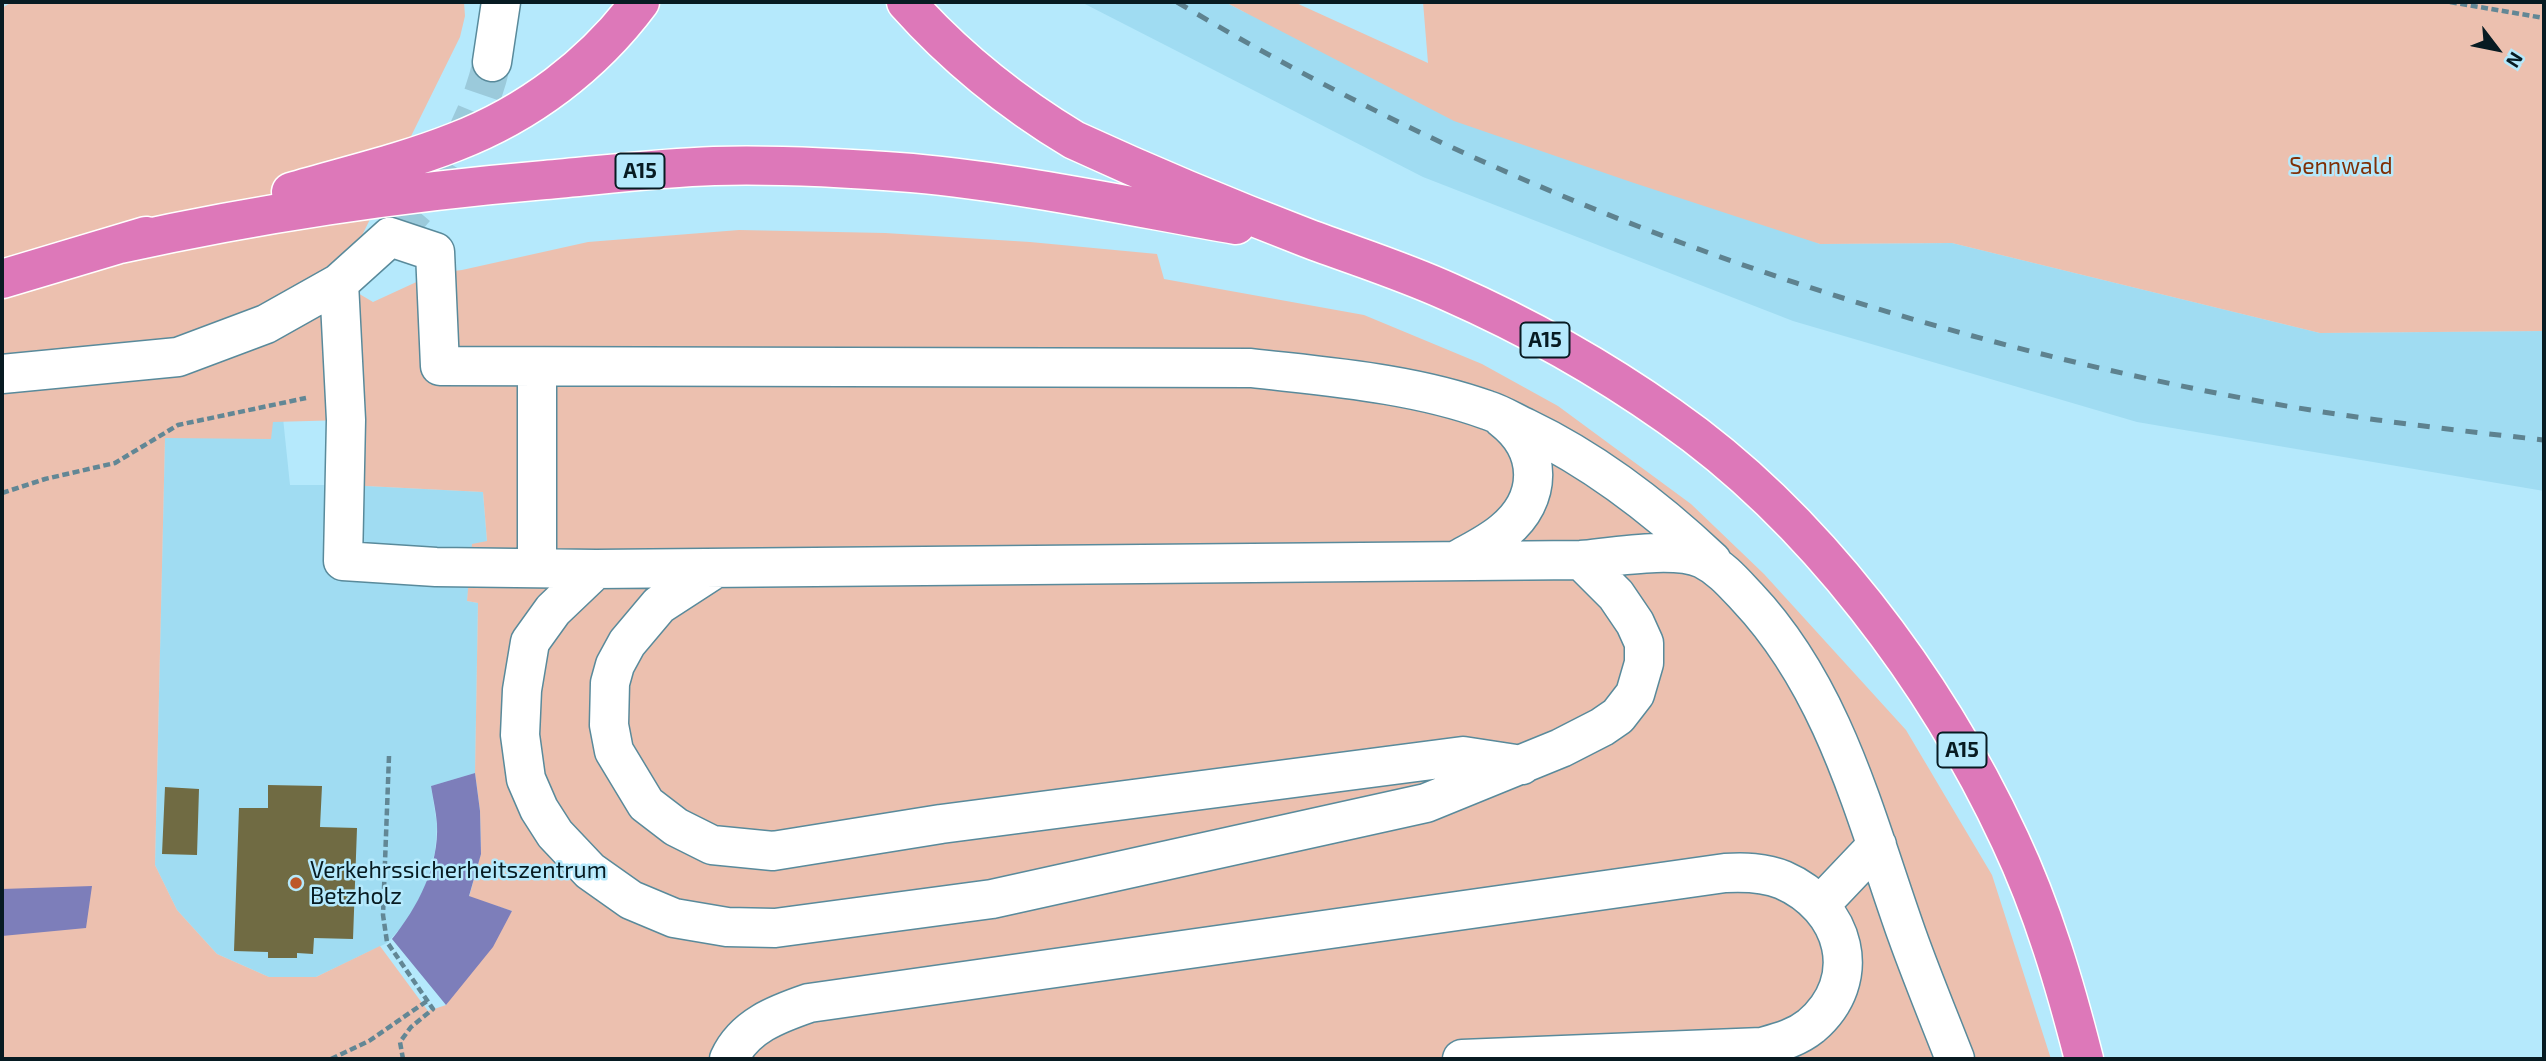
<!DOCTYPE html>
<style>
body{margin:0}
#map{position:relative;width:2546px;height:1061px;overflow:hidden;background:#b5e9fc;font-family:"Exo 2",sans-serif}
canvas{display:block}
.frame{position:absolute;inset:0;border:4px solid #071b22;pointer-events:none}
.north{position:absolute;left:2462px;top:14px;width:70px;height:70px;-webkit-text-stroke:5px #b5e9fc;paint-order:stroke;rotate:122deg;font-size:19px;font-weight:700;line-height:28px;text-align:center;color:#071b22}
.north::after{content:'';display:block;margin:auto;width:24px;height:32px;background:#071b22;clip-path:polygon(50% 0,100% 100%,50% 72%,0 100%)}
</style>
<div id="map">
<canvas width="2546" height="1061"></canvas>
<div class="frame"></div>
<div class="north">N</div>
</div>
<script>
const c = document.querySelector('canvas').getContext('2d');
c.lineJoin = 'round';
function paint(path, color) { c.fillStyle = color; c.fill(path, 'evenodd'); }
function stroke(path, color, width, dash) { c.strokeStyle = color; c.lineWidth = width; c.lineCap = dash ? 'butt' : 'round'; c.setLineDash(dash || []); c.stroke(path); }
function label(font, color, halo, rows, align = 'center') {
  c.font = font + ' "Exo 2",sans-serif'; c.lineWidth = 5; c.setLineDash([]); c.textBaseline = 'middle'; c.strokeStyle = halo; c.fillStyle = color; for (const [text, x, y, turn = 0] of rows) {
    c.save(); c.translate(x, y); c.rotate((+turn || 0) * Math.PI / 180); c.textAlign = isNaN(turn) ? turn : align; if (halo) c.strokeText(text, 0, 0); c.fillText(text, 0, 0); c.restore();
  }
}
paint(new Path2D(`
 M1081,2H1225L1242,11L1820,244L1952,243L2320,333L2544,331V491L2137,422L1793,321L1423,177Z
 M283,418L290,485H346L483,492L487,542L471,568L467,601L478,603L475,773L431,786L437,825L435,852L424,890L407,921L387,943L316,977H269L217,954L177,910L155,865L165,437Z`), '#a0dcf2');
paint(new Path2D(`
 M12,2H464L465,16L460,37L339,282L373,302L436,273L462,270L588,242L739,230L885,233L1030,242L1157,254L1164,279L1364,315L1482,364L1558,406L1691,504L1764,574L1906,730L1992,875L2051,1059H2V8ZM345,420L346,485L483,492L487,541L472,544L467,601L478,603L475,773L480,811L481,853L469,897L512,911L446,1005L428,1011L380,946L316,977H269L217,954L177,910L155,865L165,438L271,439L273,422Z
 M1225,2H1294L1428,63L1423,2H2544V331L2320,333L1952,243L1820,244L1631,182L1454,121Z`), '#ecc0af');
paint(new Path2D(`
 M475,773L480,811L481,854L469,896L512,911L493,947L446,1005L392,939C418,907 439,866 437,824C436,811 433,799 431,786Z
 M92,886L86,928L2,936V889Z`), '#7d7eba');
paint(new Path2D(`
 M268,785L322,786L320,827L357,828L353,939L314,938L313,954L297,953V958H268V952L234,951L239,808H268Z
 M165,787L199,789L197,855L162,854Z`), '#706b43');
stroke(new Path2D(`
 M390,237C440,184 475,134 492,62`), '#9bcadb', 38, [38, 19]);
const minor = new Path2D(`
 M492,62L501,2
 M339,283L346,420L343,561L436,567L596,569L1581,560C1613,557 1675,546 1703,559C1721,568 1733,582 1747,597C1835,690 1865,817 1907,935C1922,977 1939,1018 1955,1059
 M2,374L178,357L266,324L339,283L390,237L435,252L440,366L1251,368C1329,377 1412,383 1487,410C1500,414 1513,422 1526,428C1595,461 1656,508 1712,561
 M1457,560C1473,551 1490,543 1504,531C1543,499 1543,450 1503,419
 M537,568V367
 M716,568L659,605L627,643L615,665L610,683L609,725L614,751L646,804L676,827L712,845L773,851L941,824L1463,756L1522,765
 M596,569L553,610L530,642L522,690L520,735L526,779L539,809L555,834L590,871L631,900L674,918L727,927L775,928L992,899L1426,803L1561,748L1602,727L1618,716L1635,694L1644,663V643L1635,623L1616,595L1581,560
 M1820,905L1877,845
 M729,1059C744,1026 777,1014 809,1003L1725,873C1744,872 1764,872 1783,880C1845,907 1866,979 1811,1026C1796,1038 1780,1042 1762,1047L1462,1059`);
const highway = new Path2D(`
 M906,2C955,57 1011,102 1074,140C1150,175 1229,208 1307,238C1355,256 1403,271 1449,292C1526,326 1601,368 1669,416C1814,517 1936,681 2010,840C2043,910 2065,985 2084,1059
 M291,192C345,176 402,163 455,142C528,114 593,65 640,2
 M120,244C260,213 403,192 545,180C601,175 658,168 714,166C780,164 847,168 912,173C1021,183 1128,206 1236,225
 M2,279L146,236`);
stroke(minor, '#598a9b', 41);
stroke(highway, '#fff', 41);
stroke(new Path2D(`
 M2450,2L2544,18
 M2,493L45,479L115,463L178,425L306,398
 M389,756L383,915L387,942L433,1009L411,1027L400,1042L403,1059
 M331,1059L369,1041L427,1001`), '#628795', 4.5, [7, 3.5]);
stroke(minor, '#fff', 38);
stroke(highway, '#dd78b9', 38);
stroke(new Path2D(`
 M1177,2C1502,197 1869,327 2242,398C2342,417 2443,429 2544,440`), '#5e828f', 5, [12, 12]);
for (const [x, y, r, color] of [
 [296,883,7,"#bd572a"]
]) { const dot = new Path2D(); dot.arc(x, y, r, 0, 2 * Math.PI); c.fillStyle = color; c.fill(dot); stroke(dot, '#b5e9fc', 2.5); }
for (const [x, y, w] of [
 [640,171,49],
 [1545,340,49],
 [1962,750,49]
]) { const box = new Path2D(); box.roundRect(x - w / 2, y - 17.5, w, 35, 5); c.fillStyle = '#b5e9fc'; c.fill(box); stroke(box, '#071b22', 2); }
label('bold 21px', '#071b22', null, [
 ["A15",640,171],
 ["A15",1545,340],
 ["A15",1962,750]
]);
label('23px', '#803007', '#b5e9fc', [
 ["Sennwald",2341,166]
]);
label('23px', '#071b22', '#b5e9fc', [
 ["Verkehrssicherheitszentrum",310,870],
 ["Betzholz",310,896]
], 'left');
</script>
